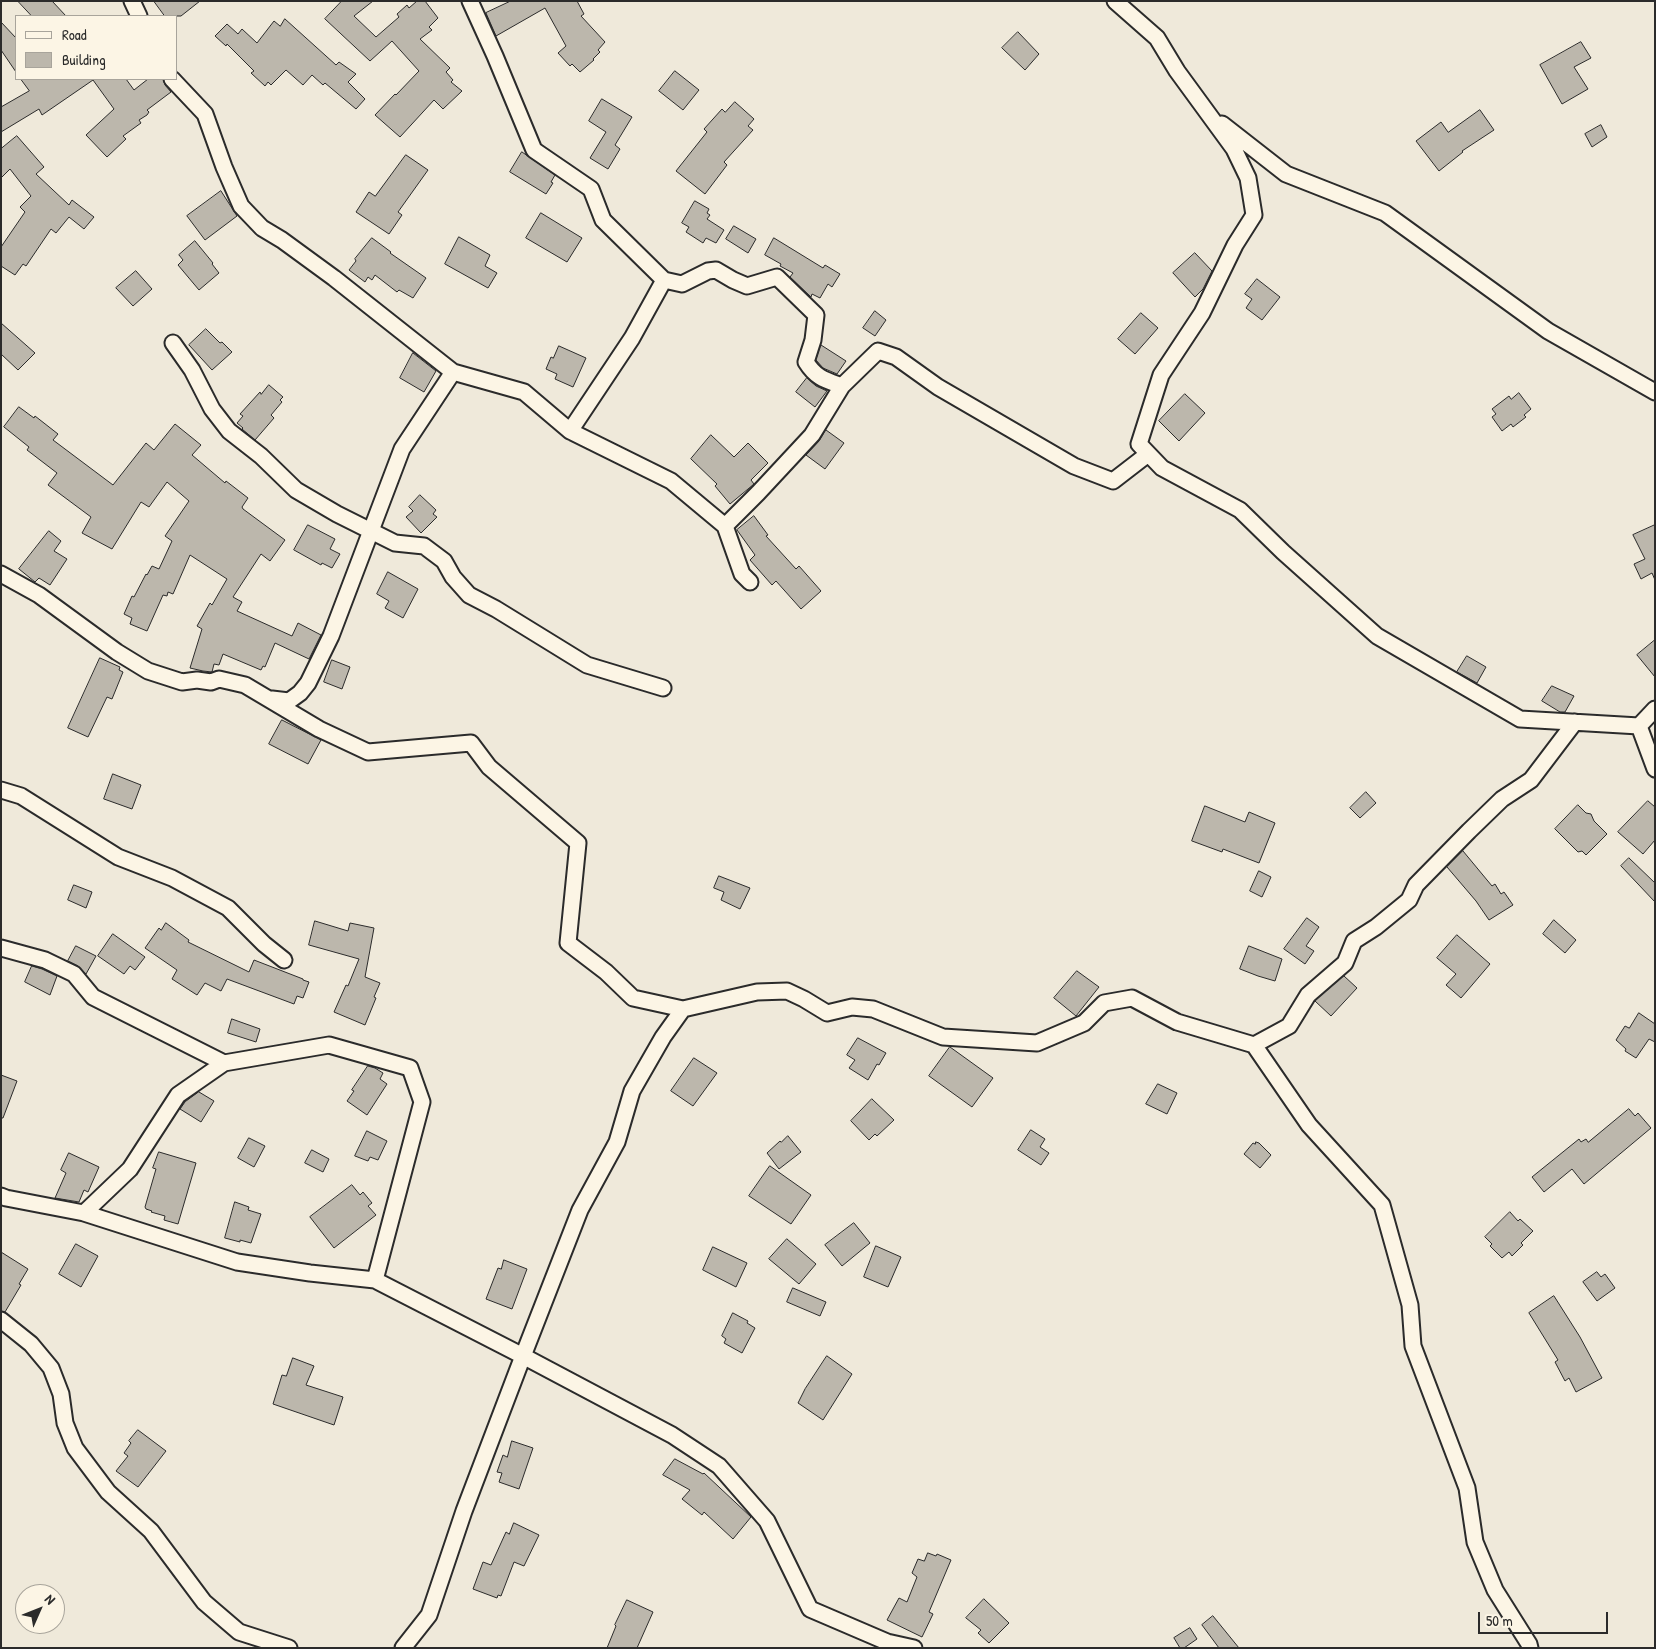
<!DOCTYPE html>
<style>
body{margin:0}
#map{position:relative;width:1656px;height:1649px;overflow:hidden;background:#efe9da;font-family:"Patrick Hand",sans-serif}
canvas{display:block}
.frame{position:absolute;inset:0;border:2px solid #2b2b2b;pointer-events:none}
.legend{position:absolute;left:15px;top:15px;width:162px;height:65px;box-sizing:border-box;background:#fcf5e5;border:1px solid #a8a49b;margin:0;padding:6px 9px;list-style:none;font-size:15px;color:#2b2b2b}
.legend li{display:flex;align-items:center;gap:10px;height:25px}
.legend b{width:25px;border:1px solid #a8a49b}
.north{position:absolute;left:15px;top:1584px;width:50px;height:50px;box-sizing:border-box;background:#fcf5e5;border:1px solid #a8a49b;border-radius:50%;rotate:46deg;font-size:14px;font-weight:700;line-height:20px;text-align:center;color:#2b2b2b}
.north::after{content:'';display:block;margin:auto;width:18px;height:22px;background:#2b2b2b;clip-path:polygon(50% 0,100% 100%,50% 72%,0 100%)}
.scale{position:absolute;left:1478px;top:1612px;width:130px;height:22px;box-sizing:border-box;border:2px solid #2b2b2b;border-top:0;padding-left:6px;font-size:15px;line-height:18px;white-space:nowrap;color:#2b2b2b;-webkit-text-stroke:4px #fcf5e5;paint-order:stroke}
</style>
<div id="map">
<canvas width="1656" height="1649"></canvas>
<div class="frame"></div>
<ul class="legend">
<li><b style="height:6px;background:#fcf5e5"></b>Road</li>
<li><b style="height:14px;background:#bcb7ac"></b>Building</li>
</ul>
<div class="north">N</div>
<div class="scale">50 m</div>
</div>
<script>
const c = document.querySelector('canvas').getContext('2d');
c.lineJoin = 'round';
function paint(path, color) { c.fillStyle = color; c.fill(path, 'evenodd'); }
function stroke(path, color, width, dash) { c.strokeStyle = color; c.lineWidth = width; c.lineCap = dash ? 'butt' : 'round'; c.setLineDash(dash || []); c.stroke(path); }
const building = new Path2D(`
 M18,1H52L66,16H32Z
 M154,1H200L181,16H165Z
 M342,1H373L354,16L376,37L399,17L397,14L407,5L409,8L417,1H425L438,18L429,27L432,30L420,39L450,68L446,72L453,80L451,82L462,91L443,109L434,100L400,137L375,115L395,94L396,95L419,71L392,41L370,61L325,19Z
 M511,1H577L584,14L581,16L605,42L598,50L600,52L593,59L594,60L580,72L572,64L570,66L558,53L566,46L545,8L496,36L486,13Z
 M285,19L336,65L339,62L356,74L348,82L365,99L356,109L325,83L323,85L312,75L303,85L286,70L271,85L268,82L265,86L251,73L254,71L227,44L226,46L215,36L227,24L238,34L242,29L257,43L274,21L280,26Z
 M1,22L16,38V72L1,50Z
 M1018,32L1039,54L1025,70L1002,48Z
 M1581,42L1591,58L1574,67L1588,89L1562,104L1540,65Z
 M675,71L699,90L683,110L659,91Z
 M21,79H126L134,90L148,79H163L165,85L171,92L147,110L149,112L147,115L139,120L141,123L123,136L126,139L107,157L86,135L114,109L93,80L42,115L39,109L1,132V107L29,91Z
 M602,99L632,117L615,145L620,149L608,169L590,158L606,132L589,121Z
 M735,102L754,119L748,126L753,130L724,162L727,165L705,194L676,171L707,132L704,129L722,109L725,112Z
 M1480,110L1494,130L1462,151L1463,152L1439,171L1416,141L1441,122L1448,132Z
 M1601,125L1607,137L1592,147L1585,134Z
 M17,136L44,167L36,174L69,205L72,200L94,217L84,229L69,217L56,233L51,229L26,266L23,264L15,275L1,266V247L25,212L20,207L31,196L10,169L1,178V149Z
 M522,152L555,175L551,182L553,183L546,194L510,172Z
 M406,155L428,170L398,212L402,215L389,234L356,212L369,192L375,196Z
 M221,191L237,216L205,240L187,216Z
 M695,201L709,209L707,213L710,215L707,219L724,230L716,243L706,238L703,243L686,232L689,227L682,223Z
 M541,213L582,238L567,262L526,238Z
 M734,226L756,239L748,253L726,239Z
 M459,237L490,255L485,266L497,273L488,288L445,264Z
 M372,238L391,252L390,253L426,278L413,298L399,290L397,292L375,275L372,280L368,277L365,282L349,270L356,261L355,259Z
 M774,238L823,268L825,265L840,274L832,287L828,284L820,298L812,294L811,297L790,277L793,273L780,266L781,264L765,255Z
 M195,241L213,263L212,264L219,273L199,290L178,265L183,260L179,255Z
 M1195,253L1212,271L1203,289L1195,297L1173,273Z
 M136,271L152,289L133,306L116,288Z
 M1257,279L1280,297L1262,320L1246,308L1252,299L1245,294Z
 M875,311L886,320L875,336L863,328Z
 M1141,313L1158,328L1135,354L1118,339Z
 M1,323L35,353L18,370L1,354Z
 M206,329L220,343L222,342L232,352L212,370L189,345Z
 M821,345L846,361L837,374L823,368L816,360Z
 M559,346L586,358L573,387L555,379L557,374L546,369L551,357L553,358Z
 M413,353L436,371L424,392L400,378Z
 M807,378L816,386L827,391L815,407L796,392Z
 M269,385L283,397L280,400L282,402L271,415L274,418L255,440L242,429L243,428L237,423L243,416L240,414L260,392L261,394Z
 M1519,393L1531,409L1524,415L1526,417L1513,427L1511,424L1502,431L1492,417L1496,414L1492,409L1509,396L1511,399Z
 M1185,394L1205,413L1179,441L1159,421Z
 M19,407L34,418L35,416L58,434L53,440L113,485L146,443L154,450L175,424L201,445L192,455L225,483L226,481L248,498L242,507L243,509L285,540L270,561L261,554L233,597L242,602L237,611L292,636L298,623L321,635L309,659L275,643L265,667L263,666L261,670L223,654L219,665L214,664L212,672L203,671L190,668L202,629L197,626L210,603L212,605L227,579L190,555L173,594L168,592L167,596L163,595L147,631L130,624L132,618L124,614L132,596L134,597L146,574L147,575L152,566L159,569L172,541L165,536L189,501L167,482L149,507L141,502L112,549L82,533L91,517L48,485L57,473L27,450L29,447L4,427Z
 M826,430L844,443L825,469L806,455L819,441Z
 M711,435L734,457L748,443L768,463L751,480L754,484L730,504L715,486L717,484L691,459Z
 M420,495L436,510L433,514L437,517L421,533L406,517L413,511L409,507Z
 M754,516L768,535L766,536L796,569L799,566L821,591L801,609L776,581L772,585L750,560L755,555L737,530Z
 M308,525L335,539L330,549L340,554L332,568L322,563L321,565L294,550Z
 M1655,525V580L1652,573L1641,579L1634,564L1645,559L1633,535Z
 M49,531L61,541L54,551L67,559L50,585L39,578L35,582L19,569Z
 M388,572L418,589L403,618L385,608L389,601L377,594Z
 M1655,640V677L1637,655Z
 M1467,656L1486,667L1477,683L1457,672Z
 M100,658L120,667L119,670L123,672L112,699L107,697L88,737L68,728Z
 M332,660L350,667L342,689L324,682Z
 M1552,686L1574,696L1565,712H1560L1542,701Z
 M282,720L321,740L308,764L269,744Z
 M113,774L141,785L132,809L104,799Z
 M1366,792L1376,803L1360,818L1350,808Z
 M1648,801L1655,807V840L1643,854L1618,832Z
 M1578,805L1586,813L1591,814L1594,821L1607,834L1586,855L1582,851L1578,852L1555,829Z
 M1205,806L1245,822L1249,812L1275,823L1259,863L1223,849L1222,852L1192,841Z
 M1463,851L1492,886L1495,884L1501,894L1504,892L1513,905L1489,920L1476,901L1447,867Z
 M1629,858L1655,883V902L1621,866Z
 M1259,871L1271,877L1262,897L1250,891Z
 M719,876L750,888L740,909L721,900L724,892L714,888Z
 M74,885L92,892L86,908L68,900Z
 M1307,918L1319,927L1306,946L1314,951L1305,964L1284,949Z
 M1554,920L1576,940L1565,953L1543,934Z
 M315,921L348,931L350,923L374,928L365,977L380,983L374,997L376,998L365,1025L334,1012L346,985L348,986L359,959L309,945Z
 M166,923L189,940L188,942L249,972L254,960L303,979V980L309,982L303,998L297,996L294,1004L227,979L221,991L205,983L197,995L172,979L177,970L145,948L159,928L161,930Z
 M113,934L145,957L135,970L130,966L124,974L98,956Z
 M1457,935L1490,964L1461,998L1446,985L1456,974L1437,958Z
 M76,946L96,956L86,974L78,966L68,961Z
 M1249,946L1282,959L1275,981L1258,976L1240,969Z
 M32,966L42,969L57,976L50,995L25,982Z
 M1077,971L1099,987L1076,1016L1054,998Z
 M1344,976L1357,988L1331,1016L1315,1001Z
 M1639,1013L1655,1024V1042L1649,1039L1636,1058L1625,1051L1626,1049L1616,1040L1625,1026L1629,1028Z
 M232,1019L260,1029L256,1042L228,1033Z
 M858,1038L886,1053L879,1065L877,1064L868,1080L849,1068L855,1060L847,1055Z
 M950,1047L993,1078L972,1107L929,1076Z
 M694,1058L717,1073L693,1106L671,1091Z
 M368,1066L375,1068L383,1073L380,1079L387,1084L367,1115L347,1101L354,1091L352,1090Z
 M1,1075L17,1081L3,1118H1Z
 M1158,1084L1177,1093L1167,1114L1146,1104Z
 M199,1092L214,1101L201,1122L180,1109L185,1102Z
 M872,1099L894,1120L877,1136L875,1134L869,1140L851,1121Z
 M1629,1109L1635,1116L1638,1113L1651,1128L1584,1184L1572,1169L1544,1192L1532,1177L1579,1139L1581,1142L1586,1139L1588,1142Z
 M1031,1130L1045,1139L1040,1147L1049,1153L1041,1165L1018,1150Z
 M367,1131L387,1141L378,1160L370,1157L368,1161L355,1156Z
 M788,1136L801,1152L779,1169L767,1153L780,1141L781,1142Z
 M249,1138L265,1146L254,1167L238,1158Z
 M1256,1142L1259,1143L1271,1155L1260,1168L1244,1154L1253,1143L1255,1144Z
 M312,1150L329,1159L323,1172L305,1163Z
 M159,1152L196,1163L178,1224L164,1220L165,1216L151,1212L152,1211L146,1209L145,1207L156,1169L153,1168Z
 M69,1153L99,1167L88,1192L84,1190L79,1202L55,1198L66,1173L61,1170Z
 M770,1166L811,1195L791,1224L749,1196Z
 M352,1185L360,1195L363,1192L372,1203L368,1206L376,1215L334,1248L310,1217Z
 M235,1202L249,1207L248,1210L261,1214L251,1243L240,1240V1242L225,1238Z
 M1510,1212L1518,1221L1520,1219L1533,1231L1521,1243L1523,1245L1512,1256L1509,1252L1502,1258L1490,1246L1492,1244L1485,1237Z
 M854,1223L870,1243L842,1266L825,1245Z
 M787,1239L816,1264L799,1284L769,1259Z
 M76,1244L98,1256L81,1287L59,1274Z
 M876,1246L901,1257L888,1287L864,1277Z
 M713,1247L747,1263L736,1287L703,1270Z
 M1,1252L28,1269L19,1284L21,1285L5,1312L1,1311Z
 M504,1260L527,1269L512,1309L486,1299L498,1268L501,1269Z
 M1597,1272L1601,1277L1605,1274L1615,1288L1597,1301L1583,1282Z
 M793,1288L826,1302L820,1316L787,1302Z
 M1554,1296L1580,1337L1602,1378L1576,1392L1569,1378L1565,1381L1555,1362L1558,1360L1529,1313Z
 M733,1313L748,1321L747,1323L755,1328L742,1353L724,1343L726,1339L722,1336Z
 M827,1356L852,1374L823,1420L798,1403L805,1389Z
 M293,1358L314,1366L306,1385L343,1397L334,1425L273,1404L282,1375L286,1376Z
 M138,1430L166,1451L138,1487L116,1471L128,1456L124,1453L131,1443L129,1441Z
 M512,1441L533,1448L519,1489L499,1482L502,1473L497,1472L503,1455L507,1457Z
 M675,1459L703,1474L704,1473L751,1517L733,1539L704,1512L702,1515L682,1499L690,1490L663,1475Z
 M514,1523L539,1535L524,1566L514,1562L501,1596L498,1595L497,1598L473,1589L483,1562L491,1565L506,1532L509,1534Z
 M928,1553L936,1556L937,1554L951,1560L929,1612L933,1614L922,1637L887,1620L899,1598L907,1602L917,1577L912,1573L918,1559L924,1561Z
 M984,1599L1009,1623L989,1643L978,1633L981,1630L966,1618Z
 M627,1600L653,1612L637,1648H607L616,1626L615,1625Z
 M1213,1616L1239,1648H1219L1202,1625Z
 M1190,1628L1197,1639L1184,1648H1180L1174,1638Z`);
paint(building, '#bcb7ac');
stroke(building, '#2b2b2b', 1);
const street = new Path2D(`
 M132,1L139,16
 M470,1L495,56L534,150L591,189L603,220L664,280
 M1115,1L1157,38L1177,71L1234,149L1248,178L1254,215L1235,245L1202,313L1161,375L1139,444L1162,468L1240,510L1283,552L1377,636L1520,719L1639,726L1655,709
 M172,79L205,114L224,167L241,206L262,228L282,240L334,278L453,372L524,392L570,431L671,481L725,526L742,574L750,582
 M1222,124L1286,174L1385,213L1548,331L1655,392
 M173,343L192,370L212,409L229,431L261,456L296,490L337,514L395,543L424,546L444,561L453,577L469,595L496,609L587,665L663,688
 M570,431L632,338L664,280L682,284L708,271L716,270L733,280L747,286L777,277L816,315L813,340L806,362C816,378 825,380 842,386
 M725,526L758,493L812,435L842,386L878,351L896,357L938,387L1074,466L1113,481L1148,454
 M1,574L39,595L117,652L148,671L182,682L197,680L211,682L219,679L245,685L319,729L368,752L471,743L489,767L578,843L568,943L606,972L633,998L683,1009L757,992L787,991L804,999L827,1013L852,1007L873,1009L943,1037L1037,1043L1084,1023L1104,1003L1132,998L1177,1022L1254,1045L1289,1026L1308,995L1345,963L1354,941L1376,927L1409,900L1416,885L1469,831L1502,799L1531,780L1575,722
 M272,699L289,701L300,693L308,683L331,636L402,449L453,372
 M1639,726L1655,769
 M1,790L21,796L118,857L172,878L228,908L264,944L284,960
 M1,948L45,960L74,974L93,997L224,1063
 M1254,1045L1309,1125L1382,1205L1410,1305L1413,1346L1467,1488L1475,1542L1495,1590L1529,1644L1530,1648
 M1,1196L6,1198L84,1213L237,1262L310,1273L375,1280L523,1356L672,1435L719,1466L767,1521L810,1609L887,1642L914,1648
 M84,1213L130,1169L178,1095L224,1063L329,1045L410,1068L422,1102L375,1280
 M1,1320L31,1344L51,1368L61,1394L65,1423L75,1448L108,1492L151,1531L204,1602L239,1632L289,1648
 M403,1648L429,1615L464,1511L523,1356L580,1210L617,1142L632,1091L663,1037L683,1009`);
stroke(street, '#2b2b2b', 19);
stroke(street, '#fcf5e5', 15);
</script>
